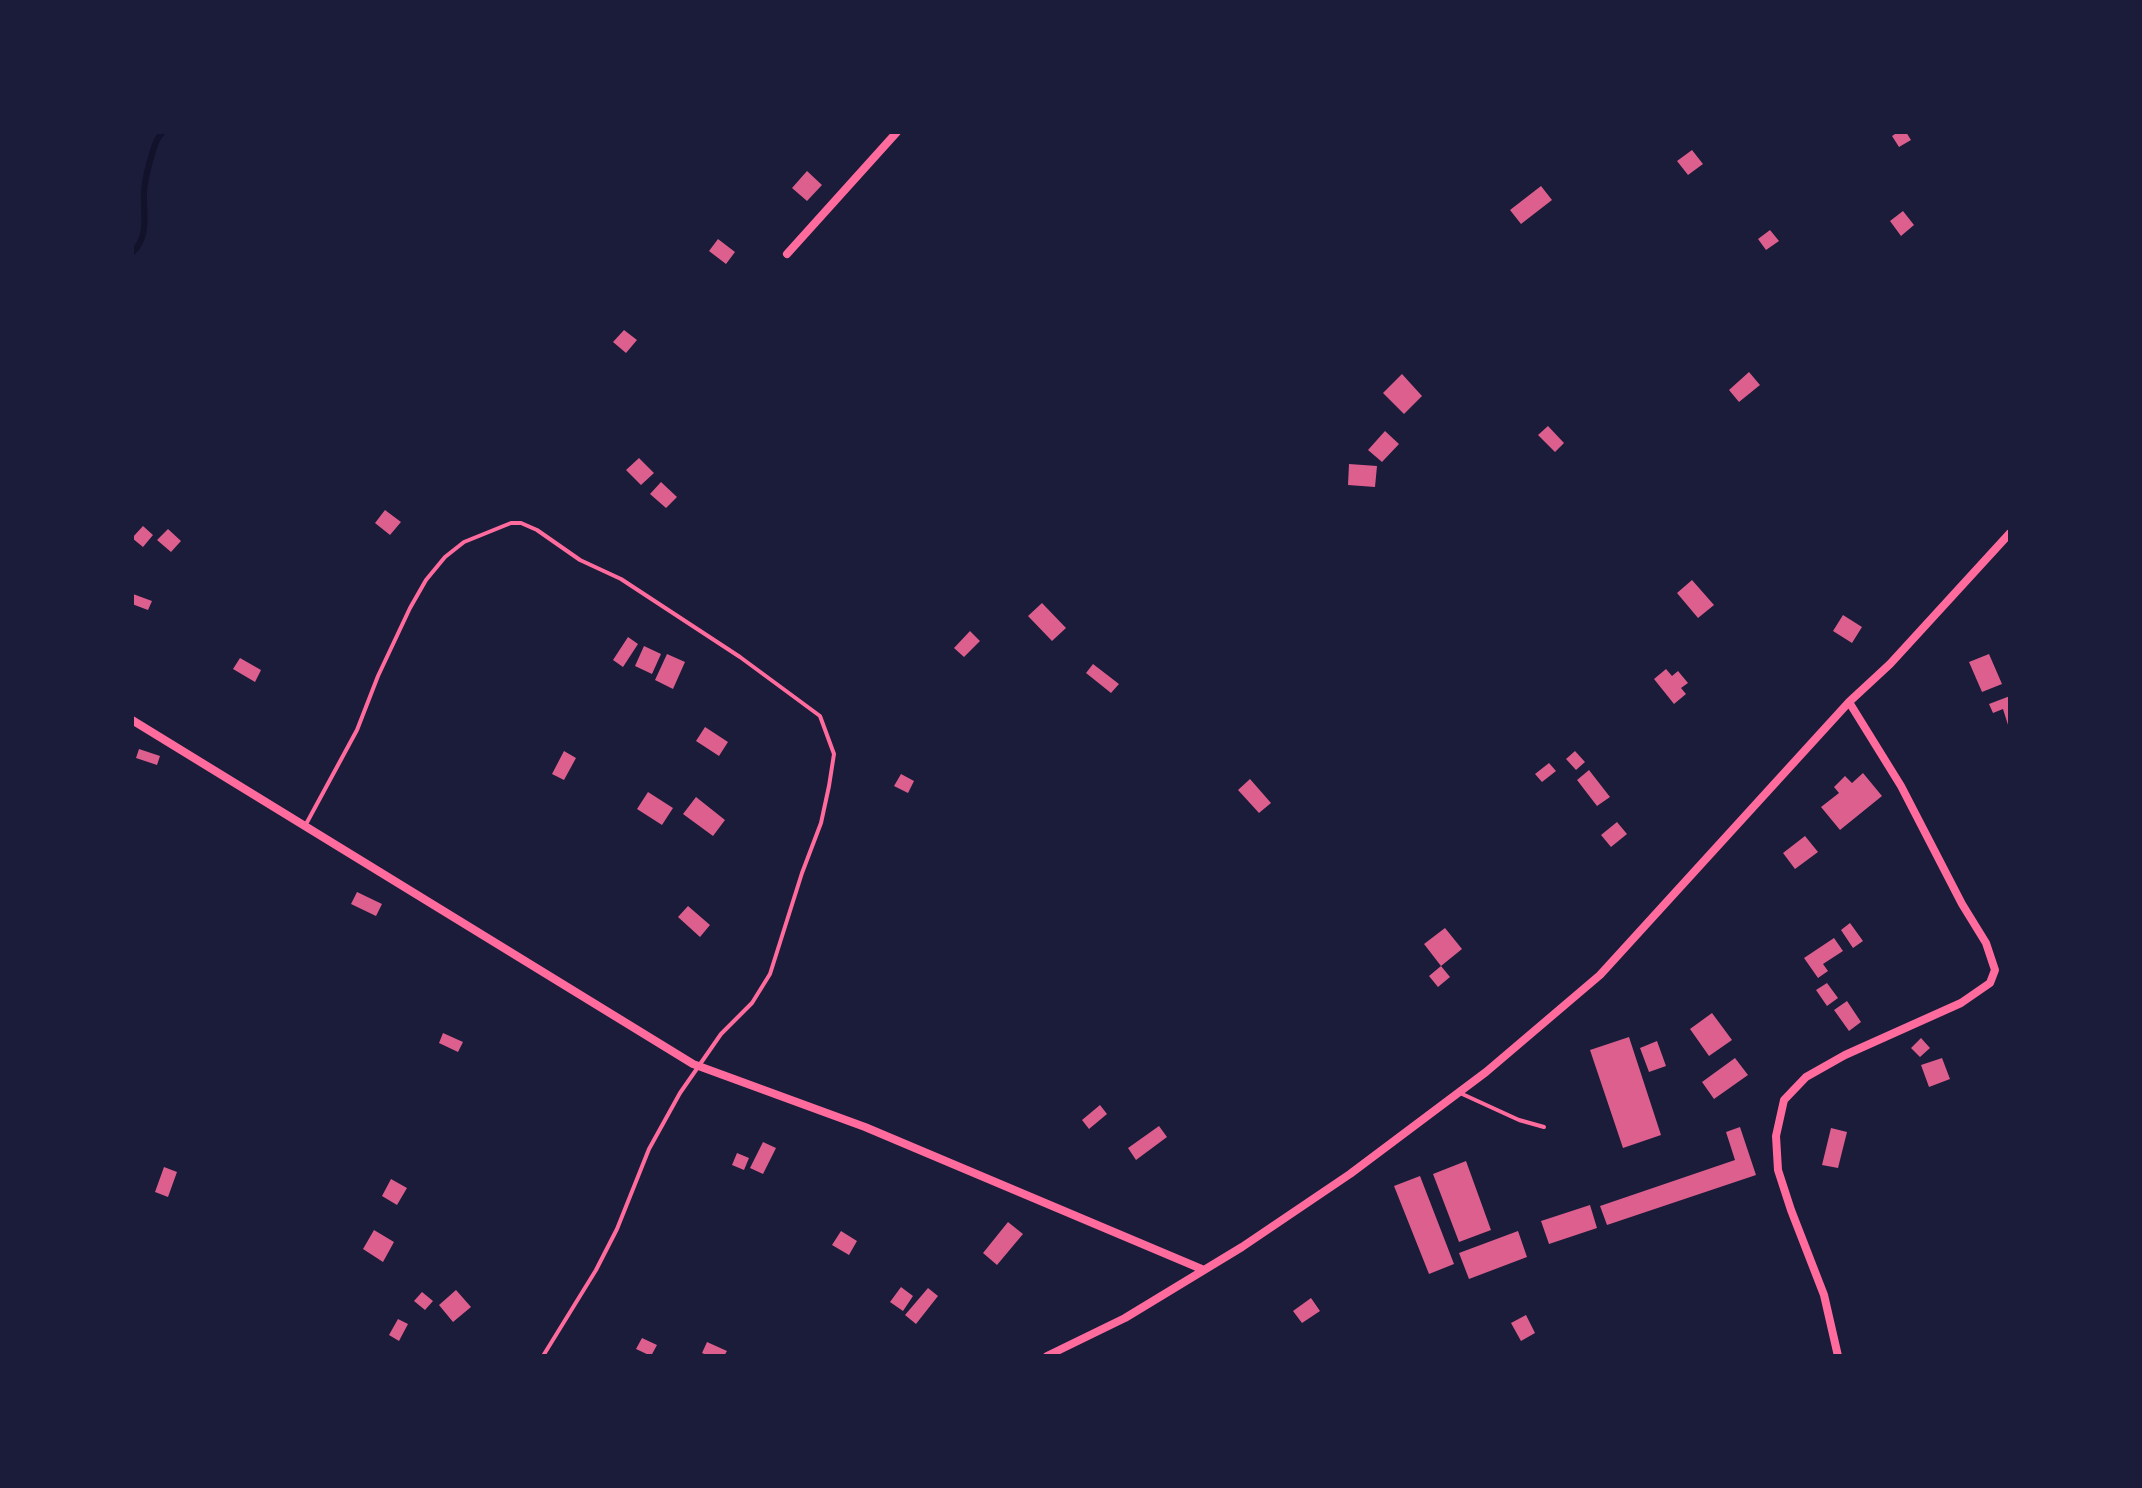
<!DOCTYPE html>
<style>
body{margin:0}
#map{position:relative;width:2142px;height:1488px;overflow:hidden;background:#1b1b3a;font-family:"IBM Plex Sans",sans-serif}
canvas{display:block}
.frame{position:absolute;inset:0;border:134px solid #1b1b3a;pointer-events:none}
</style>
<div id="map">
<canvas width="2142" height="1488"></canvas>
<div class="frame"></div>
</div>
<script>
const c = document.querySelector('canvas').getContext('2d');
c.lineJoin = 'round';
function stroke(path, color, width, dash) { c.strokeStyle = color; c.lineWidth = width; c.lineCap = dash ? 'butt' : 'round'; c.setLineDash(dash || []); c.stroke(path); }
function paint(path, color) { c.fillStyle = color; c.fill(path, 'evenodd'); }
stroke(new Path2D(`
 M132,253C150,236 143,215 144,192C145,179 148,167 152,154C155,145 156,139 163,132`), '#12122b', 6);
paint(new Path2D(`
 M1898,132H1906L1911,140L1899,147L1892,136Z
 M1692,150L1703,164L1688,175L1677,161Z
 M807,171L822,185L807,201L792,188Z
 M1541,186L1552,200L1521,224L1510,210Z
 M1903,211L1914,225L1901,236L1890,221Z
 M1770,230L1779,241L1766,250L1758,239Z
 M718,239L735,252L726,264L709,251Z
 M624,330L637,340L626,353L613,342Z
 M1749,372L1760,385L1739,402L1729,390Z
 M1402,374L1422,396L1404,414L1383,393Z
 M1548,426L1564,443L1555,452L1538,435Z
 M1385,431L1399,444L1382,462L1368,450Z
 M639,458L654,473L641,485L626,470Z
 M1349,464L1377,466L1375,487L1348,485Z
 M661,482L677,497L666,508L650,494Z
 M385,510L401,522L390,535L375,523Z
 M143,526L153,535L143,547L132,538Z
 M168,529L181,541L171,552L157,540Z
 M1692,580L1714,605L1698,618L1677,593Z
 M133,594L152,601L148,610L132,604Z
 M1042,603L1066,628L1052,641L1028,616Z
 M1843,615L1862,627L1852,643L1833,631Z
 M970,631L980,641L964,657L954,648Z
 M628,637L638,644L623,667L613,660Z
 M644,646L661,654L652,674L635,666Z
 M667,654L685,662L673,689L655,680Z
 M1989,654L2002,684L1982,692L1969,662Z
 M240,658L261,670L255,682L233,669Z
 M1093,664L1119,684L1111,693L1086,673Z
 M1666,669L1672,676L1678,671L1688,683L1681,688L1686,694L1674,704L1654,679Z
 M2010,696V728H2009L2003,709L1993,713L1989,704Z
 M705,727L728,742L719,756L696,741Z
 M139,749L160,756L157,765L136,758Z
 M564,751L576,758L564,780L552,774Z
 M1575,751L1585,762L1576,770L1566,759Z
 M1549,763L1556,771L1542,782L1535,774Z
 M1589,770L1610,797L1597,806L1577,780Z
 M1863,773L1882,796L1840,830L1821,807L1839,793L1834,787L1845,776L1852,783Z
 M901,774L914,781L908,793L894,786Z
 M1250,779L1271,803L1259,813L1238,790Z
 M648,792L673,808L662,825L637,809Z
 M696,797L725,820L713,836L683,814Z
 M1617,822L1627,834L1611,847L1601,835Z
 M1805,836L1818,852L1795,869L1783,853Z
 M357,892L382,904L376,916L351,904Z
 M688,906L710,925L700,937L678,917Z
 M1850,923L1863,941L1853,948L1841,930Z
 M1445,928L1462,949L1441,966L1424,944Z
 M1834,938L1843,951L1823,964L1828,971L1818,978L1804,958Z
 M1441,966L1450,977L1438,987L1429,976Z
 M1827,983L1838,998L1827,1006L1816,990Z
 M1847,1001L1861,1022L1849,1031L1834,1010Z
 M1712,1013L1732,1040L1709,1056L1690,1029Z
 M443,1033L463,1042L458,1052L439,1043Z
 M1629,1037L1661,1135L1623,1148L1590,1050Z
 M1921,1038L1930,1048L1920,1057L1911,1048Z
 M1657,1041L1666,1066L1649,1072L1640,1048Z
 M1735,1058L1748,1075L1714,1099L1702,1082Z
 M1942,1058L1950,1079L1929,1087L1921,1065Z
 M1100,1105L1107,1114L1089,1129L1082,1120Z
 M1159,1126L1167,1137L1136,1160L1128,1148Z
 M1740,1127L1756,1175L1607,1225L1600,1206L1735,1160L1726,1132Z
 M1831,1128L1847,1132L1838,1168L1822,1165Z
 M763,1142L776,1148L763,1174L750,1168Z
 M737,1153L749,1158L744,1170L732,1165Z
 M1466,1161L1491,1230L1459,1242L1433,1174Z
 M164,1167L177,1172L168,1197L155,1192Z
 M1420,1176L1454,1264L1429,1274L1394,1186Z
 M391,1179L407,1188L397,1205L382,1196Z
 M1590,1205L1597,1228L1549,1244L1541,1221Z
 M1008,1222L1023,1234L997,1265L983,1253Z
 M374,1230L394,1242L383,1262L363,1249Z
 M841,1231L857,1241L849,1255L832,1245Z
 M1518,1231L1527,1257L1469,1279L1459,1253Z
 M901,1287L913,1296L903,1311L890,1302Z
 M928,1288L938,1296L916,1324L905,1315Z
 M456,1290L471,1307L453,1322L439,1305Z
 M422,1292L433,1301L425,1310L414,1301Z
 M1311,1298L1320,1311L1302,1323L1293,1311Z
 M1526,1315L1535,1333L1521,1341L1511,1323Z
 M398,1319L408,1324L399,1341L389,1335Z
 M642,1338L657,1345L651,1356L636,1349Z
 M707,1342L727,1351L724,1356H709L702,1353Z`), '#dd5f8e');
stroke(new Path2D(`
 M305,826L357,730L378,676L410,608L426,580L445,557L464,542L511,523H521L537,530L580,560L621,579L740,657L820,716L834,754L829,786L821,823L802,873L770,974L752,1003L721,1034L680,1093L649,1149L617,1229L596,1270L543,1356
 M1460,1093L1519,1120L1544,1127`), '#ff6b9d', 4);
stroke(new Path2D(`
 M787,254L897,132
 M132,720L693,1064L865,1127L1204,1270
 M1047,1356L1125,1318L1242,1247L1350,1174L1486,1072L1600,975L1849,702L1890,664L2010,533
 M1838,1356L1824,1295L1791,1210L1778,1170L1776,1136L1784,1100L1806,1077L1845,1055L1961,1003L1990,983L1995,970L1986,943L1962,904L1901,786L1849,702`), '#ff6b9d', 8);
</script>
